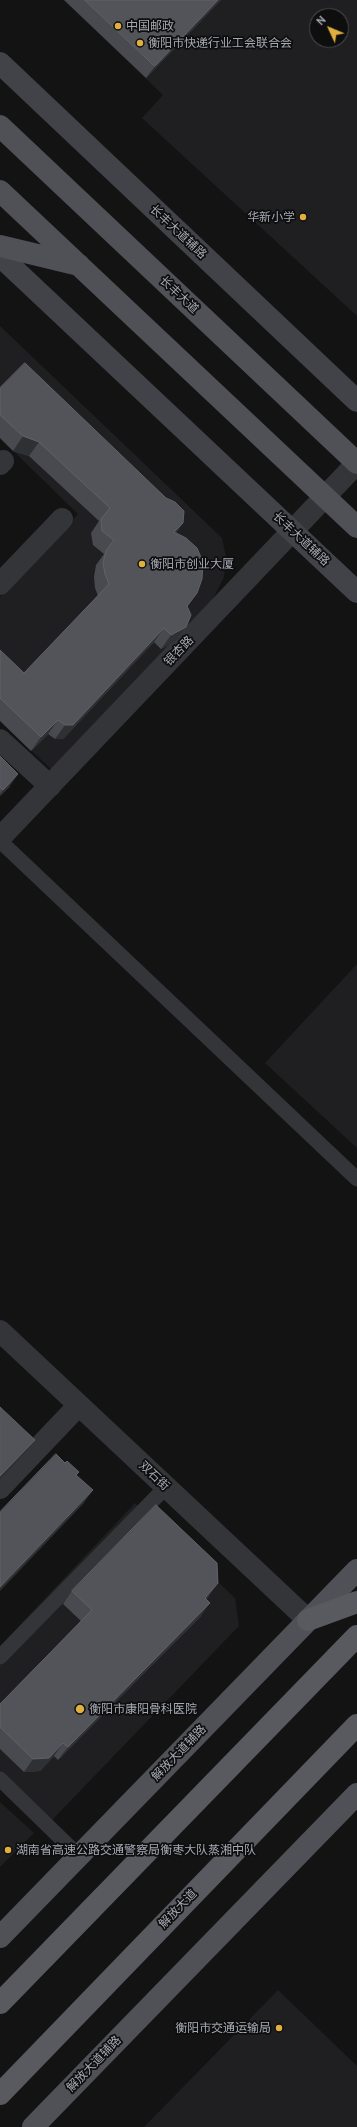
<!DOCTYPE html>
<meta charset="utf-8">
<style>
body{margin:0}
#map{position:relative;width:357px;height:2127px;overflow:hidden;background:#131314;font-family:Cabin,sans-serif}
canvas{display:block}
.north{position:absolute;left:309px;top:8px;width:40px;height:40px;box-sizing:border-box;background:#0e0e0f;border:1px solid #4a4c51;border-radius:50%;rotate:314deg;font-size:11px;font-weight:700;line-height:16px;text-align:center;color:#a5a9b3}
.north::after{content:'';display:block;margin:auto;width:14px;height:18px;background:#e0b03f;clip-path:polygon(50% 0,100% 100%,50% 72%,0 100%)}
</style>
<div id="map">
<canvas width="357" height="2127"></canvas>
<div class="north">N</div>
</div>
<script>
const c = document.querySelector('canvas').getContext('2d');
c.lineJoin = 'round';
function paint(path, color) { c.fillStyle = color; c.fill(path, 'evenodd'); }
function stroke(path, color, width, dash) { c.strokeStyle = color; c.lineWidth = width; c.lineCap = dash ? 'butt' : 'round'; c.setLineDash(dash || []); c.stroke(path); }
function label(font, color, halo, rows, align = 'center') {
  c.font = font + ' Cabin,"Noto Sans SC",sans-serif'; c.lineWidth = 3.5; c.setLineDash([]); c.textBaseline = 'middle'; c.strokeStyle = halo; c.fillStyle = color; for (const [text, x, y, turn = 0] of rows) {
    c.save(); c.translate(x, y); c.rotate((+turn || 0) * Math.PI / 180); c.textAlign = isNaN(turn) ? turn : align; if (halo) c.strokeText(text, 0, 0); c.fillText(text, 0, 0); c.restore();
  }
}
paint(new Path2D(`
 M64,0H357V316L142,118L163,95ZM317,16H341V40H317Z
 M0,326L222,538L226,557L224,577L211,603L52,770L0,721V597L78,514L0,438Z
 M357,964V1148L265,1063Z
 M135,1503L235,1598L239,1626L52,1820L0,1772V1646Z
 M0,1802L34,1833L0,1867Z
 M278,1990L357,2066V2127H144Z`), '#1f1f21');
stroke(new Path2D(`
 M0,841L357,1179
 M0,1657L166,1487
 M0,1779L79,1856`), '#343539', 15);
stroke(new Path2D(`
 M0,464L3,461
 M0,584L62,519
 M0,740L50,786
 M0,1331L308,1620
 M0,1488L79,1405`), '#343539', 22);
stroke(new Path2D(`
 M0,838L357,463`), '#343539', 22);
stroke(new Path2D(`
 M0,63L357,401
 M0,256L357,592`), '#424348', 22);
stroke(new Path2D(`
 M0,126L357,463
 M0,191L357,527
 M0,246L79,265
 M0,1937L357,1570
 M33,2127L357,1794`), '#505157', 22);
stroke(new Path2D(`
 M308,1620L357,1602
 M0,2003L357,1636
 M0,2094L357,1725`), '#585a60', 22);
paint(new Path2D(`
 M64,0H221L146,78Z
 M0,388L183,523L176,533L197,593L187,607L186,627L176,641L161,649L154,642L63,739H55L48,734L31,751L0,721V650L24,673L98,596L95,588L94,577L96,565L104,554L93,545L91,533L99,521L29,456L13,451L0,438Z
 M0,756L10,786L0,796Z
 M72,1591L209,1596L206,1600L201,1616L58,1760L54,1756L40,1771L24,1772L0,1749V1704L81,1621L63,1604Z`), '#494a4f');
paint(new Path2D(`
 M218,0H221L146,78L155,66Z
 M23,436L39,442L29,456L13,451Z
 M183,523L173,537L174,532Z
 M186,627L176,641L161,649L171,635Z
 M164,628L154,642L63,739H55L65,725Z
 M58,720L48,734L31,751L41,737Z
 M18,774L10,786L0,796V794L3,790Z
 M35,1440L25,1453L0,1480V1476Z
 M93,1490L83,1504L0,1591V1587Z
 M218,1583L209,1596L196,1611L205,1598Z
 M210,1603L201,1616L58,1760L68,1747Z
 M63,1743L54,1756L40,1771L24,1772L33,1759Z`), '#2f3033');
const building = new Path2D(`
 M85,0H218L155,66Z
 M25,363L166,498L175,502L184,511L183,523L174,532L186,538L197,548L203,562L202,579L197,593L187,606L191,615L186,627L171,635L164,628L73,725H65L58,720L41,737L0,698V650L24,673L109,584L105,574L103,563L106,551L114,540L102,531L101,519L110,508L39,442L23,436L0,415V388Z
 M0,756L18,774L3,790L0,787Z
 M0,1407L35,1440L0,1476Z
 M56,1454L65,1463L67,1461L79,1472L76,1475L93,1490L0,1587V1512Z
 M156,1505L217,1563L218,1583L205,1598L210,1603L68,1747L63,1743L49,1758L33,1759L0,1727V1704L92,1610L72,1591Z`);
paint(building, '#535459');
stroke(building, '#606267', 1);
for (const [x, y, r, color] of [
 [118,26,4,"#e0b03f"],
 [140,43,4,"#e0b03f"],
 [303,217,4,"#e0b03f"],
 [142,564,4,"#e0b03f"],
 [80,1709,5,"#e0b03f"],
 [8,1850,4,"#e0b03f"],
 [279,2028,4,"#e0b03f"]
]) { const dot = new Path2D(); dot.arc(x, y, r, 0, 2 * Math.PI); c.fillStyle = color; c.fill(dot); stroke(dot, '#0e0e0f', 1.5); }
label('12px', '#a5a9b3', '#0e0e0f', [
 ["中国邮政",126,26],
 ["衡阳市快递行业工会联合会",148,43],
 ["华新小学",295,217,"right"],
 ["衡阳市创业大厦",150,564],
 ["衡阳市康阳骨科医院",89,1709],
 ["湖南省高速公路交通警察局衡枣大队蒸湘中队",16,1850],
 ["衡阳市交通运输局",271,2028,"right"]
], 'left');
label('12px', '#a5a9b3', '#0e0e0f', [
 ["长丰大道辅路",178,232,43],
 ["长丰大道",179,295,43],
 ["长丰大道辅路",301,539,43],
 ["银杏路",179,651,-46],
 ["双石街",154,1476,43],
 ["解放大道辅路",179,1753,-46],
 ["解放大道",178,1909,-46],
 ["解放大道辅路",94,2064,-46]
]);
</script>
